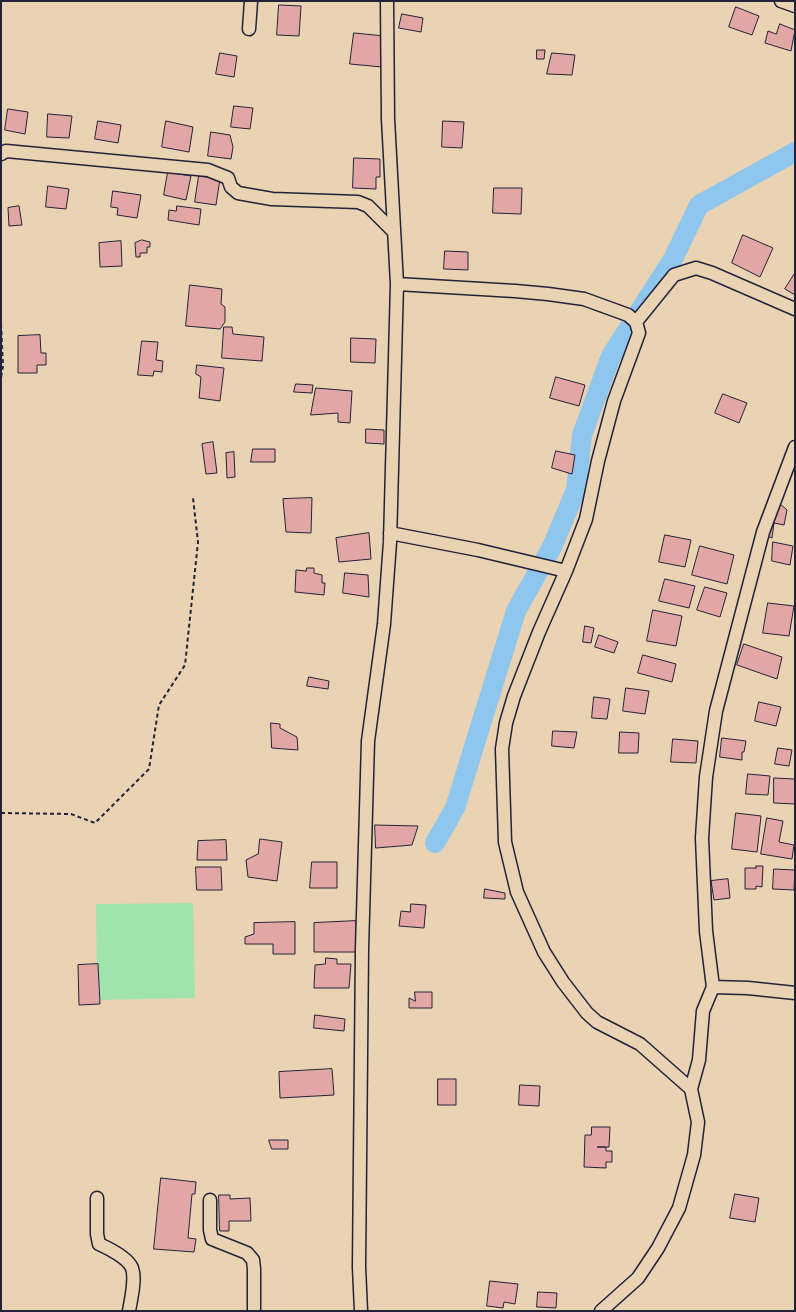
<!DOCTYPE html>
<style>
body{margin:0}
#map{position:relative;width:796px;height:1312px;overflow:hidden;background:#e9d3b2;font-family:Delius,sans-serif}
canvas{display:block}
.frame{position:absolute;inset:0;border:2px solid #22223b;pointer-events:none}
</style>
<div id="map">
<canvas width="796" height="1312"></canvas>
<div class="frame"></div>
</div>
<script>
const c = document.querySelector('canvas').getContext('2d');
c.lineJoin = 'round';
function paint(path, color) { c.fillStyle = color; c.fill(path, 'evenodd'); }
function stroke(path, color, width, dash) { c.strokeStyle = color; c.lineWidth = width; c.lineCap = dash ? 'butt' : 'round'; c.setLineDash(dash || []); c.stroke(path); }
paint(new Path2D(`
 M193,903L195,998L97,1000L96,904Z`), '#a1e3ad');
stroke(new Path2D(`
 M435,843L455,808L516,611L552,547L576,490L582,435L611,356L673,259L699,205L795,152`), '#8fc6ed', 20);
const building = new Path2D(`
 M279,5L301,6L299,36L277,35Z
 M736,7L759,16L752,35L729,27Z
 M402,14L423,18L421,32L399,28Z
 M780,24L795,30L791,51L765,43L768,31L776,34Z
 M354,33L385,36L382,67L350,64Z
 M537,50H545L544,59H537Z
 M220,53L237,56L234,77L216,74Z
 M552,53L575,55L572,75L547,74Z
 M234,106L253,108L250,129L231,127Z
 M8,109L28,112L25,134L5,130Z
 M48,114L72,116L69,138L47,137Z
 M98,121L121,125L118,143L95,139Z
 M166,121L193,127L189,152L162,147Z
 M443,121L464,122L462,148L442,147Z
 M211,132L230,135L233,147L231,159L208,156Z
 M354,158L380,159V177H376V189L353,188Z
 M168,172L191,176L186,200L164,195Z
 M199,176L220,179L216,205L195,202Z
 M48,186L69,189L66,209L46,207Z
 M494,188H522L521,214L493,213Z
 M113,191L141,195L137,218L117,215L118,208L111,207Z
 M19,206L22,225L9,226L8,208Z
 M177,206L201,209L199,225L168,220L169,210L176,211Z
 M743,235L773,248L760,277L732,263Z
 M142,240L150,242V247H147V253H140V257H136L135,243Z
 M121,241L122,266L100,267L99,243Z
 M445,251L468,252V270L444,269Z
 M795,273V295L785,289Z
 M190,285L222,289L221,304L225,307V322L220,329L186,326Z
 M224,327H232L233,334L264,337L262,361L222,358Z
 M40,335L41,353H46V365H37V373H18V336Z
 M351,338L376,339L375,363L351,362Z
 M142,341L158,342L156,360L163,361L162,372L154,371L153,376L138,375Z
 M197,365L224,368L220,401L199,398L201,377L196,374Z
 M556,377L585,385L579,406L550,398Z
 M296,384L313,385L312,393L294,392Z
 M316,388L352,391L350,423L338,422V413L311,415Z
 M723,394L747,403L739,423L715,413Z
 M366,429L384,430V444L366,443Z
 M213,442L217,473L206,474L202,444Z
 M253,449H275V462H251Z
 M556,451L575,455L572,474L552,468Z
 M234,452L235,477L227,478L226,453Z
 M312,498L311,533L286,532L283,499Z
 M780,504L787,510L784,525L774,523L772,538L765,535Z
 M369,533L371,559L339,562L336,538Z
 M665,535L691,540L685,567L659,562Z
 M773,542L793,546L790,565L772,561Z
 M700,546L734,555L727,584L692,575Z
 M307,568H314V573L322,575V583H325L324,595L295,592L296,570L306,571Z
 M345,573L368,575L369,597L343,593Z
 M665,579L695,586L689,608L659,601Z
 M705,587L727,593L720,617L697,610Z
 M768,603L794,606L789,636L763,633Z
 M653,610L682,616L676,646L647,641Z
 M585,626L594,628L591,643L583,642Z
 M599,635L618,642L614,653L595,647Z
 M744,644L782,657L777,679L737,665Z
 M643,655L676,664L672,682L638,673Z
 M309,677L329,681L328,689L307,686Z
 M626,688L649,691L645,714L623,711Z
 M594,697L610,699L607,719L592,718Z
 M759,702L781,707L776,726L755,721Z
 M271,723L280,724V728L297,737L298,750L272,748Z
 M553,731L577,732L574,748L552,746Z
 M620,732L639,733L638,753H619Z
 M722,738L746,741L744,752H742V760L720,757Z
 M673,739L698,741L696,763L671,762Z
 M778,748L792,750L789,766L775,764Z
 M748,774L770,776L768,795L746,794Z
 M774,778L795,779V804L774,803Z
 M736,813L761,816L757,852L732,849Z
 M767,818L783,821L779,842L794,845L792,859L761,854Z
 M375,825L418,826L412,845L376,848Z
 M260,839L282,842L277,881L248,877L246,860L258,854Z
 M226,840L227,860H197L198,841Z
 M312,862H337V888H310Z
 M756,866H763L762,887L756,886V889H745V868H756Z
 M196,867H221L222,890H197Z
 M774,869L795,870L794,890L773,889Z
 M728,879L730,898L714,900L711,881Z
 M485,889L505,893V899L484,898Z
 M411,904L426,905L424,928L399,926L401,911L410,912Z
 M356,921V952H314V923Z
 M295,922V954H273V944H245V937L254,934V923Z
 M326,958L337,959V964H351L349,988H314L315,965L325,964Z
 M98,964L100,1004L79,1005L78,965Z
 M415,992H432V1008H409V998L415,1001Z
 M315,1015L345,1019L344,1031L314,1028Z
 M332,1069L334,1095L280,1098L279,1072Z
 M438,1079H456V1105H438Z
 M520,1085L540,1086L539,1106L519,1105Z
 M592,1127H610L609,1147H597H606V1151H612V1162H606V1168L584,1167L585,1135H591Z
 M269,1140H288V1149H272Z
 M161,1178L196,1182L195,1194H192L188,1238L196,1239L194,1252L154,1249Z
 M735,1194L759,1198L755,1222L730,1218Z
 M219,1195H230V1199L250,1198L251,1221H229V1231H220Z
 M490,1281L518,1284L515,1304L504,1302L503,1308L487,1306Z
 M538,1292L557,1293L556,1308L537,1307Z`);
paint(building, '#e2a7a4');
stroke(building, '#22223b', 1);
const street = new Path2D(`
 M781,1L795,6
 M249,29L251,1
 M1,154L6,151L208,170L228,178L231,187L238,193L272,199L358,202L368,206L394,232
 M397,284L515,291L548,294L584,299L628,315L636,322L639,333L614,401L598,461L586,519L566,571L539,632L514,696L506,723L502,749L505,842L517,892L544,952L563,982L587,1013L597,1022L640,1044L691,1089
 M636,322L674,275L696,268L712,273L795,309
 M390,533L478,550L566,571
 M713,987L748,988L795,993
 M97,1198V1234L99,1244C108,1248 128,1258 132,1268C136,1279 131,1299 129,1311
 M210,1200V1230L212,1239L247,1253L253,1260L254,1269V1311
 M361,1311L359,1267L362,949L368,741L384,624L390,542L397,284L388,119L387,1
 M601,1311L638,1278L658,1248L679,1208L694,1155L698,1122L691,1089L699,1060L703,1011L713,987L706,931L702,838L706,777L716,711L763,532L795,447`);
stroke(street, '#22223b', 15);
stroke(new Path2D(`
 M1,324L3,366L1,378
 M1,813L71,814L95,823L149,769L159,705L185,665L198,542L193,498`), '#22223b', 2, [4, 3]);
stroke(street, '#e9d3b2', 12);
</script>
